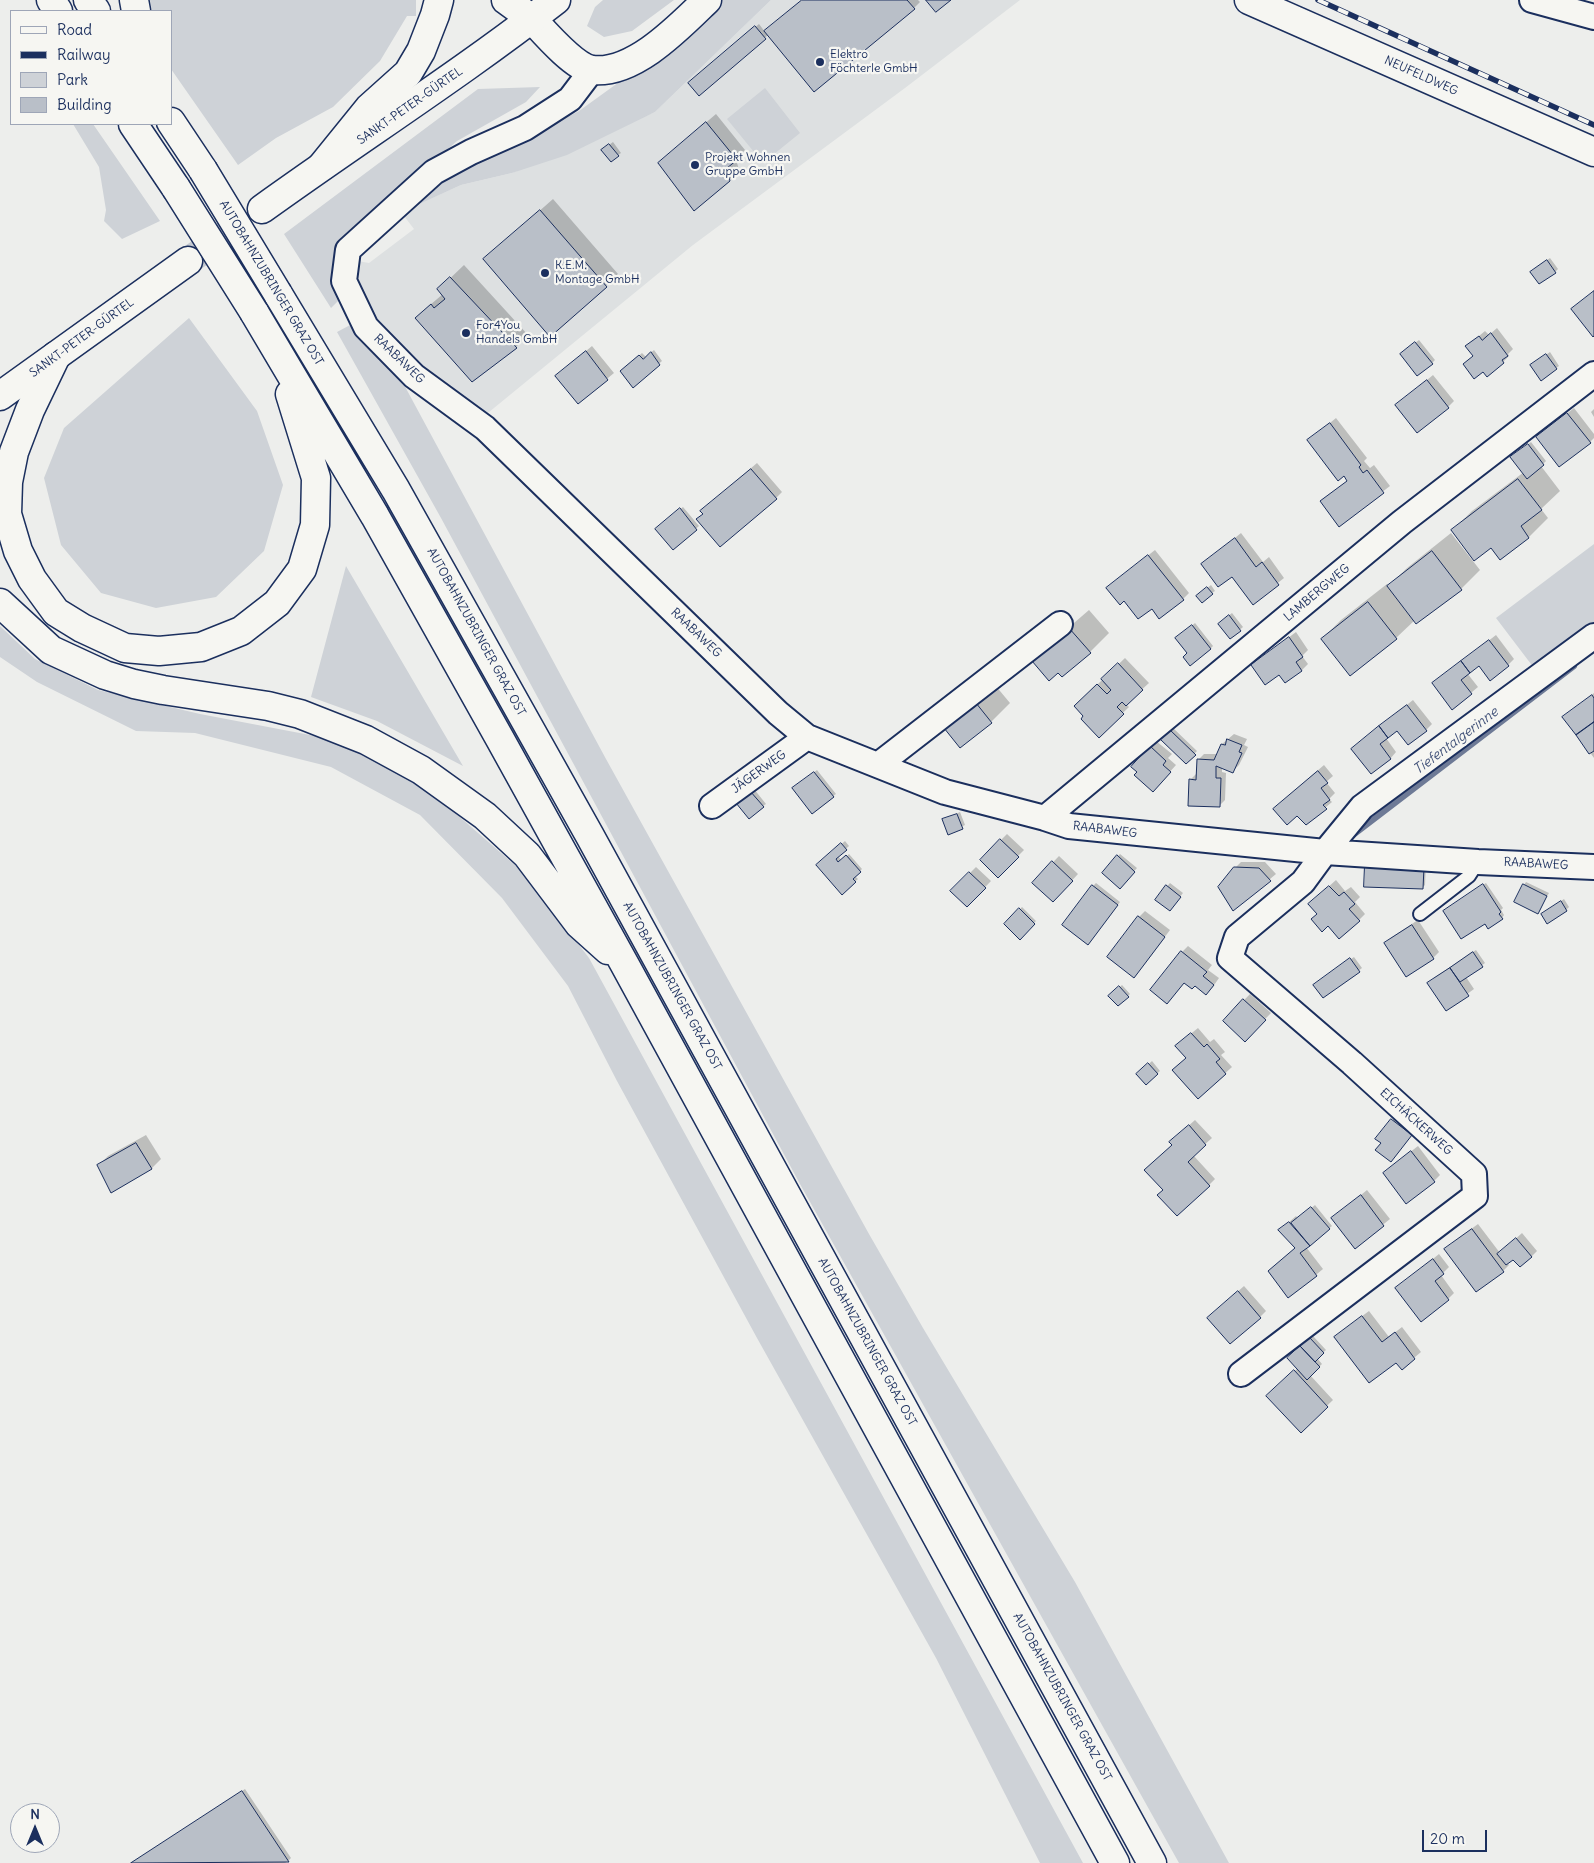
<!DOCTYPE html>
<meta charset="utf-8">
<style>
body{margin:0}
#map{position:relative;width:1594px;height:1863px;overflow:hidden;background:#edeeec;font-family:Delius,sans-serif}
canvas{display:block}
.legend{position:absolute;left:10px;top:10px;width:162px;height:115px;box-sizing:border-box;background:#f6f6f2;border:1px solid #9ea6b7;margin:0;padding:6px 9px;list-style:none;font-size:15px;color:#1b2f5e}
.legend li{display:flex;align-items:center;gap:10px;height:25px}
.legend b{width:25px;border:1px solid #9ea6b7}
.north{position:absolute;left:10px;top:1803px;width:50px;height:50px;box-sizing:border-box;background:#f6f6f2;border:1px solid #9ea6b7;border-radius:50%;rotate:0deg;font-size:14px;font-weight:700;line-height:20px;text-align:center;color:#1b2f5e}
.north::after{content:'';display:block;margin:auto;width:18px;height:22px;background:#1b2f5e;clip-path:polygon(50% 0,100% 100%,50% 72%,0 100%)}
.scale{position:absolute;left:1422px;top:1830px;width:65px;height:22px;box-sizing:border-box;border:2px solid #1b2f5e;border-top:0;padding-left:6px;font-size:15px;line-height:18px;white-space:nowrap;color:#1b2f5e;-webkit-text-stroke:4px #f6f6f2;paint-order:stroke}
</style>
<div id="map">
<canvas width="1594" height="1863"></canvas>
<ul class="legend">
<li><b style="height:6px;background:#f6f6f2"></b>Road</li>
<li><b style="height:6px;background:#1b2f5e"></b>Railway</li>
<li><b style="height:14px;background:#ced2d7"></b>Park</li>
<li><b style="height:14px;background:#b9bfc8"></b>Building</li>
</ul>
<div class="north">N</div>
<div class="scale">20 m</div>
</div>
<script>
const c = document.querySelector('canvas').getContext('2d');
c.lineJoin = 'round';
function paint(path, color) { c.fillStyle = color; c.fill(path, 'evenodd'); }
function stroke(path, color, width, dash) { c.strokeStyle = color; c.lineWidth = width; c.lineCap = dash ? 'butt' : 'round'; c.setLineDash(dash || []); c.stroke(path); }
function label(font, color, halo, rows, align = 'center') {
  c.font = font + ' Delius,sans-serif'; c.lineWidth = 4.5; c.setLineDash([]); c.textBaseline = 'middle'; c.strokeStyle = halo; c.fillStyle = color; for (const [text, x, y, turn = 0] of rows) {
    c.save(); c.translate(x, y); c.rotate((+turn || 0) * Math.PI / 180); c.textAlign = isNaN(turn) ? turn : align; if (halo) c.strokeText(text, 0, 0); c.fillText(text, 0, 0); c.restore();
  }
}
paint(new Path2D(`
 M771,0H1020L905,88L693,245L483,417L411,358L361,300L352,260L369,263L414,229L401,212L461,185L512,173L655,112Z`), '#dde0e1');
paint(new Path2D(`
 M150,0H416V16H407L380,61L333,107L276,138L238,165L171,69V11H152Z
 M603,0H674L632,31L604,37L587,26L595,7Z
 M720,0H771L655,112L567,155L512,173L461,185L402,212L441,168L522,140L579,111L633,72Z
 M540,87L526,102L457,141L342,241L335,268L338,301L331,308L284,234L478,89Z
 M765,88L800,133L763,163L727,119Z
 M73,124H93L160,221L122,239L104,221L106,210L99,167Z
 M189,318L257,411L283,485L264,551L216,597L156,608L101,593L61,545L44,478L64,428Z
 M354,323L402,381L606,759L869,1234L923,1328L1075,1582L1229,1863H1179L800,1184L441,518L337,332Z
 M1594,544V625L1534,668L1496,618Z
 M346,566L463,766L377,721L311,697Z
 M0,626L35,659L98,690L200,714L331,739L423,785L524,873L589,958L1083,1863H1040L936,1658L757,1338L617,1081L568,986L502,898L420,815L331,767L195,733L136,731L37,682L0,657Z`), '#ced2d7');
paint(new Path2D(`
 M802,0H918L920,2L914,8L768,35L699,94L692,80L759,24L765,32Z
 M716,114L745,150L736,159L739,170L729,180L669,154Z
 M613,142L621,153L618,155L605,148Z
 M553,199L618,274L606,286L485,259Z
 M1550,258L1558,269L1555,272L1534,269Z
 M464,265L528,335L516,347L472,380L430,305L443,294L439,289Z
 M1497,328L1513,349L1508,354L1509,356L1503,362L1483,370L1464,364L1474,355L1467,346L1485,331L1489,335Z
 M1419,340L1435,360L1432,363L1404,351Z
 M592,346L614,373L578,403L556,376Z
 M654,350L662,361L633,386L622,371L642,353L646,357Z
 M1550,352L1559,366L1556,368L1534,363Z
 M1433,375L1454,401L1448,407L1397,405Z
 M1574,408L1594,434V438L1590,442L1538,437Z
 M1594,409V417L1591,412Z
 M1336,418L1367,458L1364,461L1370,468L1374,465L1390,486L1339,525L1348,480L1309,440Z
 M1531,442L1546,461L1541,466L1560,491L1541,509L1548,518L1529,537L1500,558L1491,546L1453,530L1472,511L1524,472L1515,455Z
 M757,463L782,492L776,498L704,513L708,505Z
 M683,507L699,526L674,548L660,526Z
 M1241,533L1263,562L1269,557L1284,578L1253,603L1232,575L1203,564Z
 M1451,533L1480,570L1461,589L1415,620L1396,638L1322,639L1341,620L1387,584L1389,586L1407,568Z
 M1155,550L1189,593L1183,599L1152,607L1114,582Z
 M1211,585L1215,591L1212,593H1201Z
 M1089,610L1109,633L1090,652L1052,642Z
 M1232,613L1243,627L1230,638L1222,621Z
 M1195,623L1213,646L1210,649L1189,653L1180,636Z
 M1296,632L1308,650L1302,656L1308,664L1302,670L1286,681L1279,673L1252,665Z
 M1496,635L1514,659L1508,665L1479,664L1467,673L1478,687L1453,708L1434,683Z
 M1125,658L1149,683L1126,704L1129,707L1099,736L1085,716L1075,706Z
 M995,685L1010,703L991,722L945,728Z
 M1594,693V758L1564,717Z
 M1413,700L1432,724L1426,730L1397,729L1386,738L1396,752L1390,759L1359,743Z
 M1172,727L1197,751L1186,762L1161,739Z
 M1234,734L1247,739L1244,745L1248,747L1239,765L1233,771L1222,767V772L1226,773L1225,800L1219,806L1190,780L1196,774L1198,760L1204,754H1218L1222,744Z
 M1156,741L1172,754L1168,758L1176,765L1159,784L1150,747Z
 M1324,765L1333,776L1326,782L1335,793L1329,799L1332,802L1306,824L1297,814L1280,803Z
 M817,770L836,794L833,796L796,786Z
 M754,789L766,804L763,806L738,803Z
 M960,812L965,825L948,833L943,820Z
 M1007,834L1024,850L998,876L981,860Z
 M845,841L849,846L838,856L842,861L849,854L862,869L855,876L858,879L842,893L818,865Z
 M1120,854L1137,868L1120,887L1103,873Z
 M1059,856L1078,874L1053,901L1033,883Z
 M1241,862H1265L1276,874L1234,909L1235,868Z
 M1366,864H1426L1425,885L1422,888Z
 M976,867L991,881L967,906L952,891Z
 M1336,880L1345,891L1351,887L1360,897L1355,902L1365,914L1359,920L1318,913L1316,898Z
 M1526,882L1549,893L1538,912L1524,885Z
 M1096,883L1120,902L1091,940L1093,886Z
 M1170,883L1183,893L1172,907L1156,899Z
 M1486,883L1503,908L1501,910L1504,915L1502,918L1444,911Z
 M1564,899L1569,907L1566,910L1545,912Z
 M1022,907L1036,921L1020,938L1006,924Z
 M1145,911L1170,930L1140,970L1139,917Z
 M1418,920L1439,952L1433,958L1386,943L1392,937Z
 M1188,946L1212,965L1208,970L1219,978L1212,988L1185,982L1173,996L1182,952Z
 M1476,950L1485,963L1466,977L1474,989L1447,1009L1429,984L1435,977Z
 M1354,957L1362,968L1324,997L1318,982Z
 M1122,985L1130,994L1118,1005L1110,996Z
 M1250,994L1271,1013L1245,1040L1224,1021Z
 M1198,1028L1210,1042L1214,1039L1225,1052L1221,1055L1232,1067L1198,1098L1183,1040Z
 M1152,1061L1160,1071L1146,1083L1138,1074Z
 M1395,1117L1414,1132L1393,1158L1383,1143L1377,1139Z
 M1195,1120L1212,1138L1193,1155L1215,1179L1209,1185L1164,1190L1177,1136Z
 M146,1135L161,1159L152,1168L112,1191L98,1166L108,1156Z
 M1418,1146L1440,1175L1434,1181L1391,1167Z
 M1367,1190L1390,1219L1355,1247L1333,1218Z
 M1315,1205L1332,1226L1306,1247L1323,1269L1289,1297L1296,1248L1280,1230L1296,1216L1298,1219Z
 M1478,1224L1500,1253L1522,1233L1537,1251L1531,1257L1513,1258L1507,1263L1509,1265L1503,1271L1452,1243Z
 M1439,1254L1449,1267L1441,1275L1454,1293L1448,1299L1397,1288Z
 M1244,1286L1266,1311L1260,1317L1215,1312Z
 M1369,1311L1389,1337L1402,1327L1421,1352L1402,1368L1397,1361L1342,1331Z
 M1313,1336L1326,1350L1317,1358L1322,1364L1310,1375L1333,1400L1301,1431L1268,1396L1298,1368L1289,1358Z
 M245,1789L291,1858L288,1861L285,1863H131Z`), '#0003');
stroke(new Path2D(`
 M1353,835L1574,666`), '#6e7a96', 6);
const building = new Path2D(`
 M802,0H907L915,9L814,92L764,31Z
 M926,0H951L936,12Z
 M755,26L766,39L699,96L688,83Z
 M706,122L737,160L727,168L730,181L694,211L658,163Z
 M609,144L619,156L611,162L601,150Z
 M540,210L607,287L550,337L483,259Z
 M1547,260L1556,273L1539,284L1530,272Z
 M450,277L517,348L472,382L415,318L431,304L434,308L445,299L437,289Z
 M1594,291V336L1593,337L1571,309Z
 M1491,333L1508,356L1502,360L1504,363L1487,377L1483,372L1474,379L1463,364L1473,356L1465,346L1479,336L1482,340Z
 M1415,342L1433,364L1417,376L1400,354Z
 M586,351L608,380L578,404L555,376Z
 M651,352L660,365L633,388L620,371L639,355L643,359Z
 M1546,354L1557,369L1541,381L1530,365Z
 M1427,380L1449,408L1417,433L1395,405Z
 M1567,413L1591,443L1559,467L1536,437Z
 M1330,423L1361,465L1359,467L1363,473L1367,470L1384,493L1339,527L1320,501L1347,481L1344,476L1338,481L1307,440Z
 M1528,444L1544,465L1527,479L1510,457Z
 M751,469L777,499L720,547L696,519L703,514L700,511Z
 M1518,479L1542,510L1521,526L1529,538L1500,560L1491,548L1474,561L1451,530Z
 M680,508L697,530L673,550L655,529Z
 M1235,538L1256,567L1262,562L1279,585L1253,605L1232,577L1218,587L1201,564Z
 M1432,551L1462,590L1416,624L1387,586Z
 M1148,555L1184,600L1159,619L1152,609L1138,619L1124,601L1120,605L1106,588Z
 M1207,587L1213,594L1202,603L1196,596Z
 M1368,602L1397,639L1350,676L1321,639Z
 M1229,615L1241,631L1230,639L1218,624Z
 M1192,625L1211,649L1190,666L1183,657L1187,653L1175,638Z
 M1069,628L1091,653L1062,677L1058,673L1049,681L1032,661Z
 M1289,637L1303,657L1296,662L1302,671L1285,683L1279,675L1265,685L1251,665Z
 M1489,640L1509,666L1490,681L1479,666L1470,673L1461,661Z
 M1461,661L1470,673L1461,680L1472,694L1452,710L1432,683Z
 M1118,663L1143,690L1126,706L1122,702L1117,707L1124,714L1099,738L1081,719L1083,716L1074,706L1097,684L1107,694L1111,690L1101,679Z
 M1592,695L1594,698V722L1576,735L1562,717Z
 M976,703L992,723L960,748L944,728Z
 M1407,705L1427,731L1408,745L1397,731L1388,738L1379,726Z
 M1594,722V751L1589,754L1576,735Z
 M1379,726L1388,738L1380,744L1391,759L1371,774L1351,749Z
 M1169,729L1196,755L1186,764L1160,739Z
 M1227,739L1242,745L1239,752L1242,753L1233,773L1216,766V778H1221L1220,807L1188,806L1189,779L1196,780L1197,759L1214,760L1221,744L1225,745Z
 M1150,746L1166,761L1163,765L1171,772L1153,792L1134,775L1137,772L1131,767Z
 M1318,771L1328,783L1321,788L1330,800L1323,805L1327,809L1306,825L1297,816L1287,825L1273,809Z
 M814,772L834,797L812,814L792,788Z
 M750,791L764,807L749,819L736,803Z
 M957,814L963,829L948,835L942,819Z
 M1000,839L1019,857L998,878L980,860Z
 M841,843L847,850L836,859L838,862L846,855L861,872L853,879L856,882L842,895L816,865Z
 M1117,855L1135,872L1120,889L1102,873Z
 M1052,861L1073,881L1053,902L1032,883Z
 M1365,864L1424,867L1423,889L1364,887Z
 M1234,867L1259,868L1271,881L1233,911L1218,887Z
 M969,872L986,888L967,907L950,891Z
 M1483,884L1501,912L1499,914L1503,919L1488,929L1485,924L1461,939L1443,911Z
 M1523,884L1547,896L1538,914L1514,902Z
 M1092,885L1118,905L1088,945L1062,925Z
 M1166,885L1181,897L1170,911L1155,900Z
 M1329,886L1339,896L1344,892L1355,904L1349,909L1360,921L1339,939L1328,926L1322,932L1311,919L1317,914L1308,904Z
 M1561,901L1567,911L1547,924L1541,914Z
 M1019,908L1035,924L1020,940L1004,924Z
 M1138,916L1165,937L1134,978L1107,957Z
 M1412,925L1434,959L1406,977L1384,943Z
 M1181,951L1207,972L1203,976L1214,985L1206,995L1195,986L1192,989L1184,983L1167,1004L1150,990Z
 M1473,952L1483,967L1460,982L1450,968Z
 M1350,958L1360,972L1323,998L1313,985Z
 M1450,968L1469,996L1446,1011L1427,983Z
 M1119,986L1129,997L1118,1006L1108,996Z
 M1243,999L1266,1020L1245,1042L1223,1021Z
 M1191,1033L1204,1047L1207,1044L1220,1059L1216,1062L1226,1074L1198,1099L1172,1070L1186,1058L1175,1046Z
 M1148,1063L1158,1074L1146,1085L1136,1074Z
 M1391,1119L1412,1135L1391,1162L1375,1150L1381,1143L1375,1139Z
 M1189,1125L1206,1145L1188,1162L1210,1186L1177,1216L1157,1195L1163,1190L1144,1170L1172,1145L1169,1142Z
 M136,1143L152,1169L111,1193L97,1165Z
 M1411,1151L1435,1182L1406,1204L1383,1173Z
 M1361,1195L1384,1226L1355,1249L1331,1218Z
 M1311,1207L1330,1229L1310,1246L1291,1223Z
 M1289,1222L1310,1246L1300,1253L1317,1276L1288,1298L1268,1271L1295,1248L1278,1230Z
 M1472,1229L1504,1272L1476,1292L1444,1249Z
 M1516,1238L1532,1257L1520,1267L1513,1260L1506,1265L1497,1254Z
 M1433,1259L1444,1274L1435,1281L1449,1300L1421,1322L1395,1288Z
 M1238,1291L1261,1318L1230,1344L1207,1318Z
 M1362,1316L1382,1342L1395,1332L1415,1359L1402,1370L1396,1363L1369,1383L1334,1337Z
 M1310,1338L1324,1353L1315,1362L1300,1346Z
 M1300,1346L1320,1367L1307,1380L1287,1358Z
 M1294,1370L1328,1407L1301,1433L1266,1396Z
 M242,1791L289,1862L131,1863Z`);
paint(building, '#b9bfc8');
stroke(building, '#1b2f5e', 1);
stroke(new Path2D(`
 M188,261L262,209`), '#c3c8d0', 28, [28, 14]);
const service = new Path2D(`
 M1420,914L1469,876L1478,862`);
const minor = new Path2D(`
 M1532,0L1594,17
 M592,70L570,99L525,128L471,152L434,172L348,250L344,281L366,327L414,376L485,428L778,713L807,737L945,792L1045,818L1069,826L1325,852L1478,862L1594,867
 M878,765L1060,624
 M712,806L807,737
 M1045,818L1402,522L1594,374
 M1241,1374L1475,1196L1474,1174L1352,1063L1230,958L1237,937L1303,882L1325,852L1362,807L1594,636`);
const tertiary = new Path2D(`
 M1249,0L1594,152
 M532,19C544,32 574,67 592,70C634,75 680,26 707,0`);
const primary = new Path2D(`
 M262,209C359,139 461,74 556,0
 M0,396L188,261`);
const motorway = new Path2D(`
 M51,0L58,11
 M88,0L96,11
 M134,0L136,11
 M506,0L532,19
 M171,122L203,170
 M133,124L176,188
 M322,166L369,108L408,73L421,51L435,15L439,0
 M278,294L396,490L590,836L1152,1863
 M254,312L375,516L500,739L625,965L1115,1863
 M56,356L30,410L14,452L8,482L7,514L18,551L32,579L56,612L82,628L125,648L159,651L201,647L241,631L277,603L302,569L315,525L316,478L290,394
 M0,603L51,650L105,675L134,684L163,690L268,706L300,714L366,740L421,770L485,816L527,855L579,924L608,950`);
stroke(service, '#1b2f5e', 16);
stroke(minor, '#1b2f5e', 28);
stroke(tertiary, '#1b2f5e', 31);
stroke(primary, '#1b2f5e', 31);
stroke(motorway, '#1b2f5e', 31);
stroke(service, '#f6f6f2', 12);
stroke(minor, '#f6f6f2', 24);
stroke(tertiary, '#f6f6f2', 28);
stroke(primary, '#f6f6f2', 28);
stroke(motorway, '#f6f6f2', 28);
const rail = new Path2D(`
 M1318,0L1594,125`);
stroke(rail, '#1b2f5e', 5.5);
stroke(rail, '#f6f6f2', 4, [11]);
const motorwayBridge = new Path2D(`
 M203,170L278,294
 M176,188L254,312`);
stroke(motorwayBridge, '#1b2f5e', 31, []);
stroke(motorwayBridge, '#f6f6f2', 28);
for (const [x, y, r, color] of [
 [820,62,5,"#1b2f5e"],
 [695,165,5,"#1b2f5e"],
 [545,273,5,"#1b2f5e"],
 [466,333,5,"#1b2f5e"]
]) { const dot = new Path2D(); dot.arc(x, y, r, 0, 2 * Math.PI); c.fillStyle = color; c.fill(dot); stroke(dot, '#f6f6f2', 2); }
label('12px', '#1b2f5e', '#f6f6f2', [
 ["Elektro",830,55],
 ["Föchterle GmbH",830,69],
 ["Projekt Wohnen",705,158],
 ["Gruppe GmbH",705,172],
 ["K.E.M.",555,266],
 ["Montage GmbH",555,280],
 ["For4You",476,326],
 ["Handels GmbH",476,340]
], 'left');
label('12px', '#1b2f5e', '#f6f6f2', [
 ["NEUFELDWEG",1421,76,24],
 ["SANKT-PETER-GÜRTEL",410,106,-35],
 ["AUTOBAHNZUBRINGER GRAZ OST",271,283,59],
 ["SANKT-PETER-GÜRTEL",82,338,-36],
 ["RAABAWEG",399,359,44],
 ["LAMBERGWEG",1317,593,-40],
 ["AUTOBAHNZUBRINGER GRAZ OST",476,632,61],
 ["RAABAWEG",696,633,44],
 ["JÄGERWEG",759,772,-36],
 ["RAABAWEG",1105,830,7],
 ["RAABAWEG",1536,864,3],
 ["AUTOBAHNZUBRINGER GRAZ OST",672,986,61],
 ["EICHÄCKERWEG",1416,1122,42],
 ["AUTOBAHNZUBRINGER GRAZ OST",867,1342,61],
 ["AUTOBAHNZUBRINGER GRAZ OST",1062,1697,61]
]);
label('italic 14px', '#44547a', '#f6f6f2', [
 ["Tiefentalgerinne",1456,741,-37]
]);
</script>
